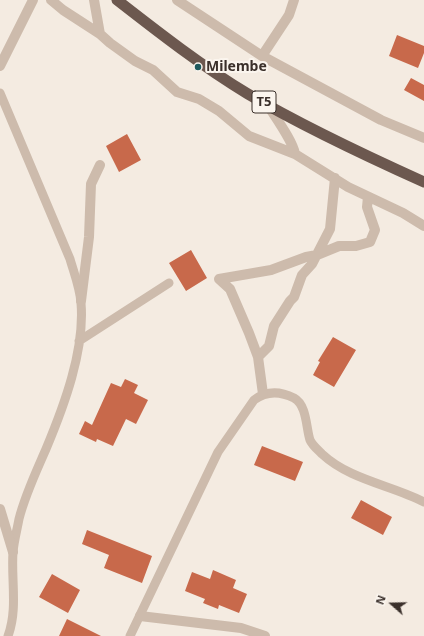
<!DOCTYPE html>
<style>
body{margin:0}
#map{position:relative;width:424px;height:636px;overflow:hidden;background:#f4ebe1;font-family:"Noto Sans",sans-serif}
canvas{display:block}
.north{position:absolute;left:372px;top:584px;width:40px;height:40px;-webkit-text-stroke:3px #fbf5ee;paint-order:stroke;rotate:290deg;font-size:11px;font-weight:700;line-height:16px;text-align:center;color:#3b302b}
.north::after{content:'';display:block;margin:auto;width:14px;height:18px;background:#3b302b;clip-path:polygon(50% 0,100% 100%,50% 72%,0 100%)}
</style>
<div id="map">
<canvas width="424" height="636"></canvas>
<div class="north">N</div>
</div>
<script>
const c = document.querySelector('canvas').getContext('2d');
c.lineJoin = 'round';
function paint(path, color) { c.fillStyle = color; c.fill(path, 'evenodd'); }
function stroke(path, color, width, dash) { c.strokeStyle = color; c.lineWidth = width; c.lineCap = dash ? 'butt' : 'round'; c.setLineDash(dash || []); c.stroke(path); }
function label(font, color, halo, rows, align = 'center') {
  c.font = font + ' "Noto Sans",sans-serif'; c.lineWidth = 4; c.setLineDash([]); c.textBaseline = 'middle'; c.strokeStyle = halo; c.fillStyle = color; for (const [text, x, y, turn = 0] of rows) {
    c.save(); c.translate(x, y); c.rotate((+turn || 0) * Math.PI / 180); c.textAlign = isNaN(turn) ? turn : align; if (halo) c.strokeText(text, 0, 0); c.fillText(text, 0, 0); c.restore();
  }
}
paint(new Path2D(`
 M397,35L424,46V53L418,68L389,56Z
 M411,78L424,85V101L404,90Z
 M127,134L141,160L119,172L106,146Z
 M191,250L207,278L186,291L169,263Z
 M333,337L356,350L334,387L313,375L320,362L318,361Z
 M125,379L138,385L134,393L148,400L136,424L126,419L113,446L97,439L96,442L79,434L85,421L92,425L111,383L121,387Z
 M262,446L303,462L295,481L254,465Z
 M361,500L392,517L383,535L351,518Z
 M87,530L152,556L142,583L104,568L109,555L82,544Z
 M213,570L236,580L233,588L247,594L239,613L219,605L218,609L203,603L205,599L185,591L192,572L210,579Z
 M52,574L80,590L68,613L39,597Z
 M67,619L101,636H59Z`), '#c8694b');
stroke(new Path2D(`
 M0,93L70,259C74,273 80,288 81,303C85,350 64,406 46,449C36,472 25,495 19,519C17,530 14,541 13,552C11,580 18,609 8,636
 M79,341L169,283
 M130,636L218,452L254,400C266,391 280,391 294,398C307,405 306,428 310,440C312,445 318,450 322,454C350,480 391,485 424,502`), '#cdbbac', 9);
stroke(new Path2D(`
 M51,0L63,10L100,34L110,43L135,61L153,70L177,92L199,99L219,111L249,136L295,154L348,187L403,213L424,226
 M94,0L100,34
 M177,0L262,56L381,120L424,138
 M262,56L289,15L294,0
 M0,66L33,0
 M267,104C275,117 293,141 295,154
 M81,301L89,237L91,184L100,165
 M258,357L269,346L274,326L290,301L294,297L302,275L312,264L330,229L335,178
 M263,394L258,357L249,333L230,289L219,279L271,270L306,257L317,255L339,246H356L370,242L375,230L367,207L368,197
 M0,509L13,552
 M140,616L241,628L265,636`), '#cdbbac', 10);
stroke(new Path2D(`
 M117,0C158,32 203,67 248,94C304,127 364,155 424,182`), '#6c584f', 11);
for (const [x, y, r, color] of [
 [198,67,4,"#1f5a5e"]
]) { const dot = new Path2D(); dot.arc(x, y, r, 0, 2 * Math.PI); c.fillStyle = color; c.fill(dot); stroke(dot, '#fbf5ee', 1.5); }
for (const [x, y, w] of [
 [264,102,24]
]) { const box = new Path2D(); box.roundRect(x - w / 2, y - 11, w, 22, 3); c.fillStyle = '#fbf5ee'; c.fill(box); stroke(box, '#3b302b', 1); }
label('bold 13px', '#3b302b', null, [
 ["T5",264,102]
]);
label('bold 14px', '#3b302b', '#fbf5ee', [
 ["Milembe",206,67]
], 'left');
</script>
